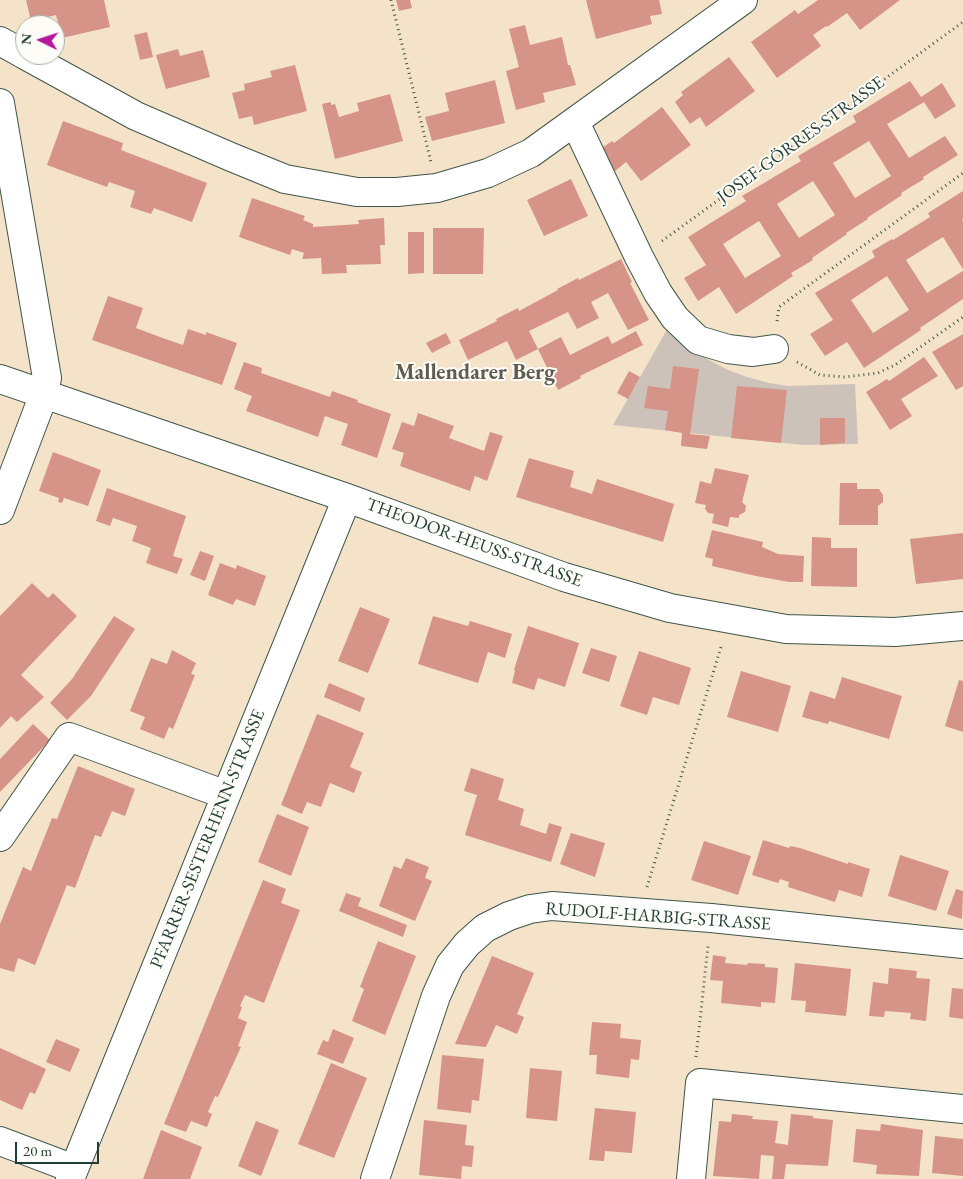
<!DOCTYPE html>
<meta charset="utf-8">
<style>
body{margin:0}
#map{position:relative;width:963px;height:1179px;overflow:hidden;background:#f4e3c8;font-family:"EB Garamond",serif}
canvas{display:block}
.north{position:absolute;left:15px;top:15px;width:50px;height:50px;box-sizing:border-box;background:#fdfcf7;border:1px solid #a4b0a9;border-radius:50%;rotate:274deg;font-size:14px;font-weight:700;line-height:20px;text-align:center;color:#1f3d34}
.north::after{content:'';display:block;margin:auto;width:18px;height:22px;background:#b5179e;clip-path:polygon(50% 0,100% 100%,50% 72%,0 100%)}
.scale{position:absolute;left:15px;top:1142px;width:84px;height:22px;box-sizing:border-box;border:2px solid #1f3d34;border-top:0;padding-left:6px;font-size:15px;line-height:18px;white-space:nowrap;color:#1f3d34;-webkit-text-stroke:4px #fdfcf7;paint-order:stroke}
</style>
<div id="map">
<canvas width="963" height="1179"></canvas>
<div class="north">N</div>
<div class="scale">20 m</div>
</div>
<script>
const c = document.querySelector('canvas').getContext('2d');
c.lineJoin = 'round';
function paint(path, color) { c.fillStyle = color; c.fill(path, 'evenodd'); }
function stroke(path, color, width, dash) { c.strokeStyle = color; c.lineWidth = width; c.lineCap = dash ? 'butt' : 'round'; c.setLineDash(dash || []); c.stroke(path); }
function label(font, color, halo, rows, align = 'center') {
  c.font = font + ' "EB Garamond",serif'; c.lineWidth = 4; c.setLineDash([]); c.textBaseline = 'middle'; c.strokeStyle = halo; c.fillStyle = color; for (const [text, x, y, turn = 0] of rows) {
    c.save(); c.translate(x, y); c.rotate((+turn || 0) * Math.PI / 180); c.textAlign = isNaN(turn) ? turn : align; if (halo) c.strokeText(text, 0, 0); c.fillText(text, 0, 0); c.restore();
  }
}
paint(new Path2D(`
 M669,326L692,348L709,360L728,370L747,377L769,383L788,386L855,384L858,444L803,445L613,425Z`), '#cdc2b9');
paint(new Path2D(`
 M26,0H104L110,27L62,38L56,15L31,21Z
 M396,0H410L412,8L399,11Z
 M586,0H659L662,14L650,16L652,24L596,39Z
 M818,0H900L860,30L847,13L827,27L826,26L813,35L821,46L777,78L751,42L795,10L798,14Z
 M525,25L530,45L562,37L568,65H570L576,85L543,93L545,102L516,110L506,71L519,67L509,29Z
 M147,32L153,57L140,60L134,35Z
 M178,49L180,56L203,50L210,77L166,89L156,55Z
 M729,57L755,91L706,127L700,117L690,124L675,102L683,95L681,92Z
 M295,65L307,111L254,125L252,116L239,119L232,93L245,90L244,84L272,77L270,71Z
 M495,80L505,123L432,141L425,117L449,111L445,93Z
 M910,81L921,97L942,83L956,106L935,119L924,102L887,124L899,142L909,158L945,136L958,155L923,177L924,179L901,193L902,195L867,218L868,219L846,233L847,234L812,258L813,260L791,273L793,276L736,314L719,287L698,301L684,278L706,265L688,237L746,201L742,196L801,161L798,156L856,122L853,116ZM869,141L891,176L855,198L833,163ZM813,181L835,215L799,238L777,204ZM759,221L781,256L745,278L723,244Z
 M390,94L403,141L335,159L322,104L331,102V105L335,104L339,117L359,111L357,103Z
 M662,107L691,145L641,181L626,162L614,172L602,148L612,141L614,143Z
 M63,121L123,143L121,150L207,183L192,222L154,208L151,214L130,207L135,191L109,182L107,187L47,165Z
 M571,179L588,216L544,236L527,200Z
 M963,191V219L962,220L963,222V269L943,237L906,260L927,293L963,271V299L920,328L921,330L864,368L847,342L825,356L810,334L833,320L815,293L875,257L872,251L892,239L893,240L930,217L928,213ZM887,276L909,310L873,333L851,300Z
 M252,198L305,216L303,220L313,224V227L359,224L358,220L384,218L385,245H380L381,264L346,265L347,273L322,274L321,258L302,259L304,253L292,249L290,255L239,237Z
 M433,228H484L483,274H433Z
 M408,232H424V273L408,274Z
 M621,259L632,282L630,283L649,320L628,330L608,293L591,302L599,318L577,329L568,312L529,331L538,349L516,360L507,341L468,360L459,340L497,321L496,319L518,308L519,311L558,290L557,289L578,278L579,280Z
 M108,296L143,308L136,328L160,337L183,345L188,329L206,335V332L237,343L222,385L92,340Z
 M636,331L643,345L580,376L581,378L558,390L538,349L561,337L570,355L608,336L612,344Z
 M446,333L451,343L432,353L426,343Z
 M963,334V386L956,390L932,352Z
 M924,357L938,376L901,399L912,416L890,430L866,392L887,379L889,381Z
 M244,362L262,368L261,373L330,397L332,391L358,400L357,402L391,414L377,458L341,445L348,424L325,416L318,437L246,411L252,396L234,389Z
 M673,366L699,369L690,434L710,436L707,449L681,446L682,433L665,430L668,411L644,408L648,386L670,389Z
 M629,371L640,377L628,399L617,393Z
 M737,386L787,390L781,443L731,438Z
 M418,413L454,426L449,438L484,451L490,432L503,436L487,481L475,476L470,491L400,466L404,453L392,449L402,422L414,426Z
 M820,418H845V443L820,445Z
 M53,452L101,470L88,506L64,498L62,503L58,502L59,498L39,491Z
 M529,458L574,471L570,487L592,494L597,479L674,504L663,542L516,497Z
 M715,468L749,475L742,502L746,506L745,512L739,515V518L730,517L728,527L712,523L714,514L708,513L705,509L706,505L695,503L700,481L711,484Z
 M840,483H857V489H879L883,495V502L878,506V525H839Z
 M107,488L186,516L173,556L183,559L177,574L146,563L151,548L132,541L137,526L113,518L110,526L96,521Z
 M712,530L763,542L762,547L778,554L804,556L803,582H789L756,576L712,566L713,559L705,557Z
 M963,533V579L916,584L910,539Z
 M812,537L831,538V548H857V587L811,586Z
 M200,551L214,556L205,581L190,575Z
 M220,563L236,569L237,565L266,576L255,606L236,599L233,605L208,595Z
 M32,583L48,598L53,593L77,616L21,675L44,697L17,722L11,716L0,728V616Z
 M360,607L390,619L368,673L338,661Z
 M114,616L135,629L91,696L67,720L50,703L72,679Z
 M433,616L468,626L470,621L512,634L505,658L488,652L478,683L418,664Z
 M528,626L579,643L565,687L538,678L534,690L512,683L515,671L514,670Z
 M591,648L617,656L609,682L582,673Z
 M172,650L196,663L191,674L195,675L173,729L169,727L164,739L140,729L145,717L130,711L151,658L167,664Z
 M639,651L691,668L679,705L653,697L647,715L620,706Z
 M741,671L791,686L778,732L727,717Z
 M842,677L902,696L889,739L829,721L828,724L802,717L810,691L835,699Z
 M959,680L963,681V732L945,726Z
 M329,683L365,698L360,712L324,697Z
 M317,714L364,733L350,767L362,772L354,793L330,783L321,807L307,802L302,814L281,805Z
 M33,724L50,740L0,792V759Z
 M78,766L135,789L125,816L112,811L101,837L95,835L75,888L67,885L35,965L18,958L14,972L0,968V924L23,867L31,871L52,818L57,819Z
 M471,768L504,779L498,800L524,809L520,825L546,834L549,823L562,827L551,862L465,835L477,795L464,791Z
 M277,814L309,827L291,876L258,862Z
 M571,833L605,843L595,877L560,864Z
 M763,840L789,848L790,846L800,848L848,864V862L870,869L862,897L839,890L835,902L788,887L789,882L780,879L778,883L752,875Z
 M704,841L751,856L738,895L691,880Z
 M900,855L949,871L936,911L888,896Z
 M406,858L429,867L425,878L432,881L415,921L379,906L394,866L401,869Z
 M263,880L286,889L281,903L300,910L264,1003L245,995L240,1006L242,1007L238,1018L247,1022L238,1046L241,1047L218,1097L215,1096L208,1112L212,1114L207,1127L191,1121L186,1132L164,1124Z
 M956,889L963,891L962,919L947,914Z
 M346,893L361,898L358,906L407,925L403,937L339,911Z
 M378,941L416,956L385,1035L352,1021L364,989L360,987Z
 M713,955L726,957L725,963L747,965L748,963L765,964V967L778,968L775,1003L761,1002V1007L721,1003L723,981L710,980Z
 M492,956L534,973L517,1014L524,1017L517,1034L496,1025L486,1047L455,1044Z
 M795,963L851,969L846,1016L805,1012L806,1001L791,1000Z
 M889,968L917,971L916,978L930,979L926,1021L910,1019L911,1013L885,1011L884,1017L869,1016L873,982L888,984Z
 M952,988L963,989V1019L949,1017Z
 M592,1022L621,1024L620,1038L641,1040L639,1060L631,1059L629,1078L596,1074L597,1055H589Z
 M333,1029L354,1038L343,1064L317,1054L323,1040L328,1042Z
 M56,1039L80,1049L70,1072L46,1062Z
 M0,1048L46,1069L35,1094L30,1092L22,1110L0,1100Z
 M442,1055L484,1059L479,1101L472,1100L471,1113L437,1109Z
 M331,1063L367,1078L334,1158L298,1144Z
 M530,1068L562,1071L557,1121L526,1118Z
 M595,1108L636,1112L632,1153L605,1151L604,1161L589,1160Z
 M732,1114L753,1116L752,1119L778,1121L775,1143L788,1145L791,1114L813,1116V1118L833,1120L828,1166L786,1164L784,1179H772L774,1156L761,1155L759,1179L713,1176L719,1121L731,1122Z
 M424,1120L467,1125L465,1145L474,1146L472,1167L462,1166L461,1179L419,1175Z
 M256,1121L279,1130L261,1176L238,1166Z
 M881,1124L923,1130L919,1176L876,1174L877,1165L853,1162L856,1129L880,1131Z
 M161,1130L202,1147L190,1179H143Z
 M935,1136L963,1139V1176L932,1173Z`), '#d59487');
const minor = new Path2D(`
 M0,41L25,55
 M25,55L136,116L231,157L285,179L357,192H397L437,188L488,173L531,153L743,0
 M0,103L47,378L44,394L0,510
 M575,122L639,257L658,293L675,318L698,340L728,349L753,352L774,349
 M0,379L347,498L564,577L670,608L786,629L895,632L963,626
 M0,837L69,737L226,795
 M0,1141L74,1169
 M70,1179L347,498
 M375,1179L436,996L450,965L467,944L485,928L509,916L530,909L552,906L711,918L963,944
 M691,1179L700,1083L963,1109`);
stroke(minor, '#3f564a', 30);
stroke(new Path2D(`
 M391,0L431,162
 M662,241L963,22
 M777,321L779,307L963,173
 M797,362L820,375L845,377L878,373L895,365L963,317
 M647,887L722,644
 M696,1057L708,946`), '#3f564a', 3, [1, 4]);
stroke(minor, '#fff', 28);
label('18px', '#1f3d34', '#fdfcf7', [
 ["JOSEF-GÖRRES-STRASSE",801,140,-36],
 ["THEODOR-HEUSS-STRASSE",474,543,20],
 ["PFARRER-SESTERHENN-STRASSE",208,839,-68],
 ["RUDOLF-HARBIG-STRASSE",658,917,4]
]);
label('bold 22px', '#5f5b51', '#fdfcf7', [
 ["Mallendarer Berg",475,373]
]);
</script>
